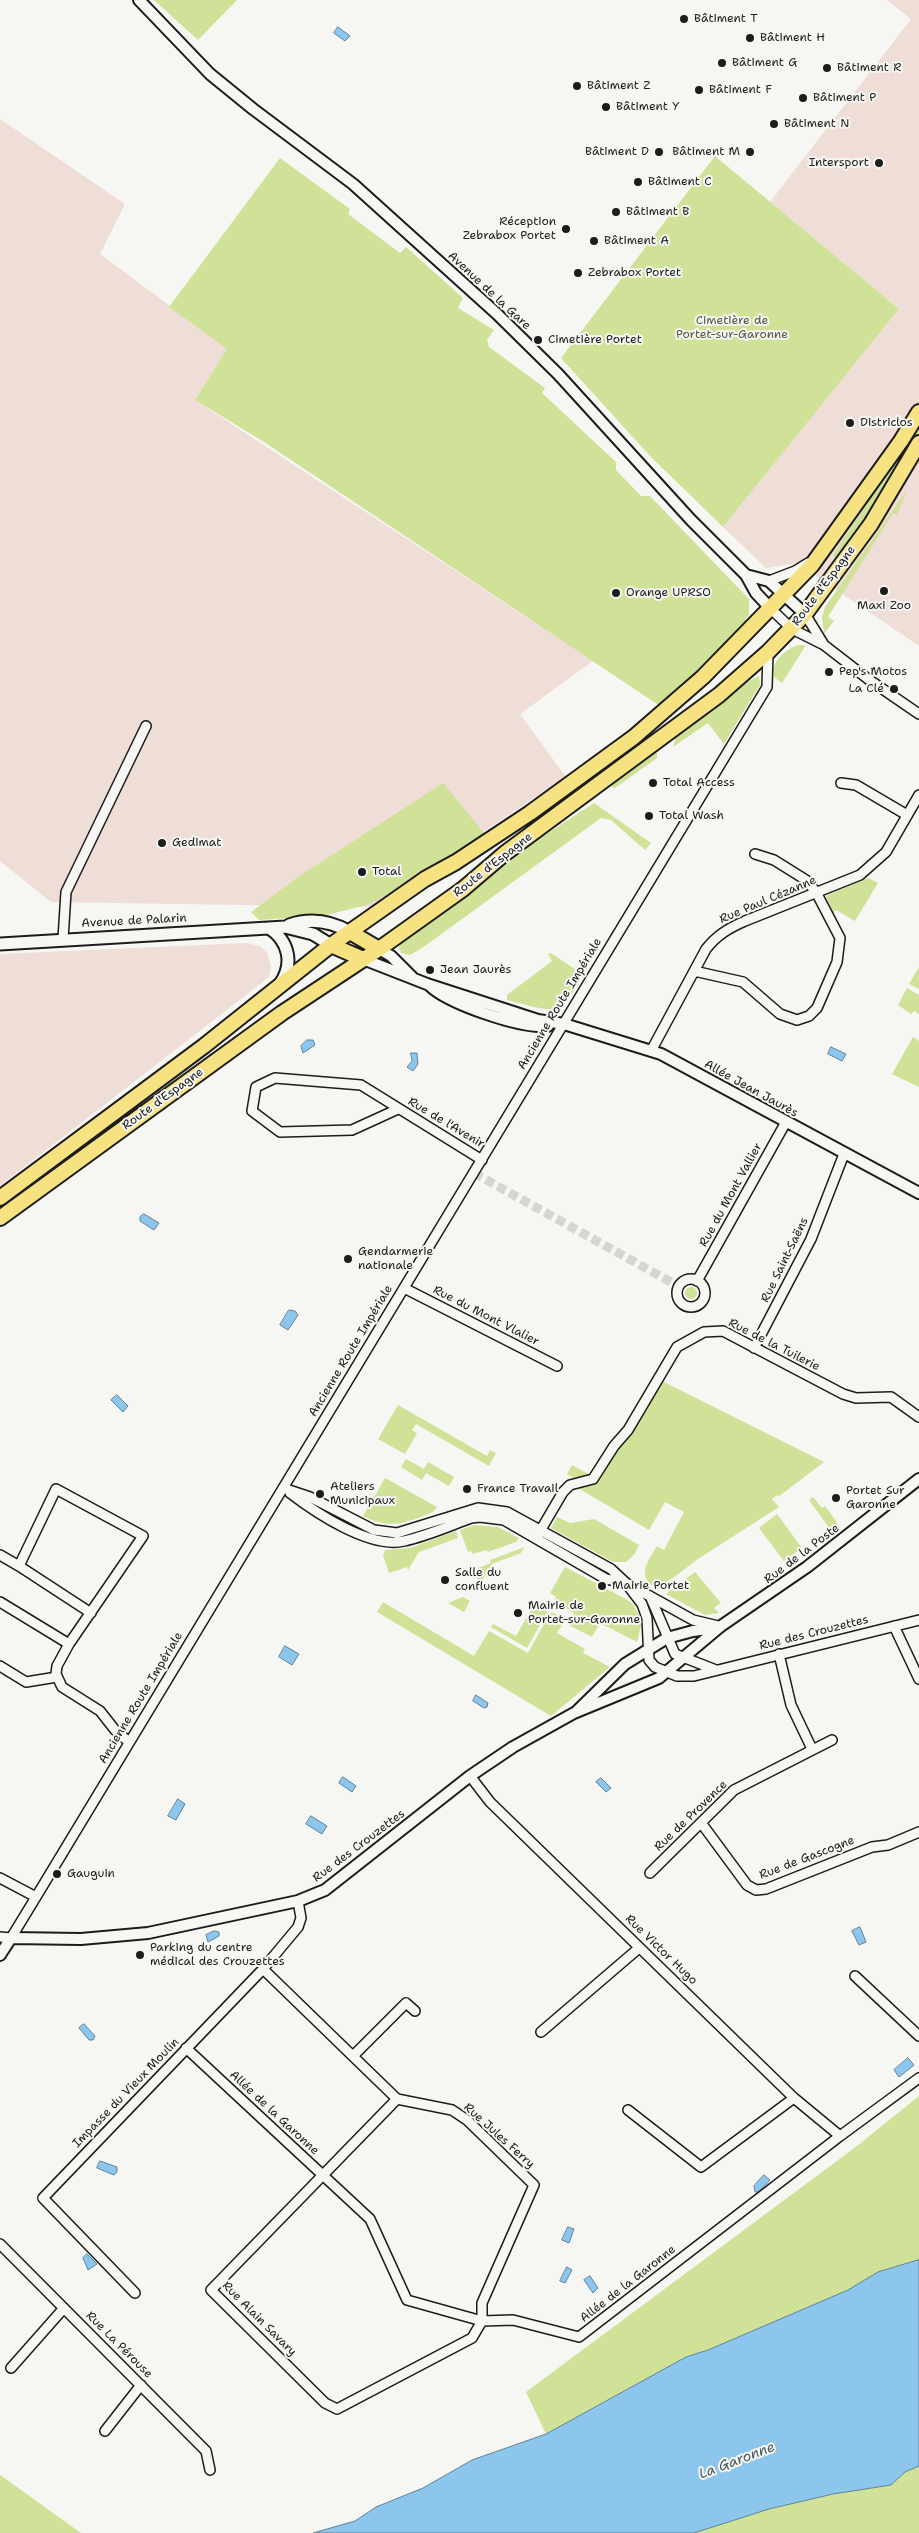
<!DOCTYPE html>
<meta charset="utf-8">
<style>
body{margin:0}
canvas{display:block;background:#f6f6f2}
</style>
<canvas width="919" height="2533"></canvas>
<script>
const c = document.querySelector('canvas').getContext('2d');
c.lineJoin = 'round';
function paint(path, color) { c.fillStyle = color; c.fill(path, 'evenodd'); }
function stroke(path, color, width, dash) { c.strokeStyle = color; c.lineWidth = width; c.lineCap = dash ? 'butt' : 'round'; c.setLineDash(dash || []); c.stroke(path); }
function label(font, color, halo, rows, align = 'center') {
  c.font = font + ' "Shantell Sans",sans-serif'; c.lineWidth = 4; c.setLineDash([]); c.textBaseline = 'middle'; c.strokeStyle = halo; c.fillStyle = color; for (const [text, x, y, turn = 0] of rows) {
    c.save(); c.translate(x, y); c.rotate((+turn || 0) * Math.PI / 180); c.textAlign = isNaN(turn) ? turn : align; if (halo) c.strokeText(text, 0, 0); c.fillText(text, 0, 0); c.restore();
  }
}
paint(new Path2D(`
 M887,0H919V646L797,563L766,568L723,527L899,309L770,202L911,19Z
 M0,119L125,204L100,254L228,349L195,400L593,661L520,714L566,777L370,907L51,902L0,861Z
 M247,943L262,947L268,955L271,966L269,977L0,1186V954Z`), '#efded7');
paint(new Path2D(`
 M154,0H237L198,40Z
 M715,156L899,309L723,527L650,456L561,358Z
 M280,158L350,209L348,214L400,253L406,247L463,298L458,308L494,330L487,340L489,347L545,388L542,393L616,462V470L641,496H650L749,599V615L745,619L750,624L663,708L264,442L195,400L227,349L169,307Z
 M919,426V433L839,560L836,559L833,555Z
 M907,490L897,515L893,513L828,617L834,621L824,634L822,617L825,607Z
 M798,645H806L782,683L774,677C770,662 785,650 798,645Z
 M759,676L760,685L722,747L723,743L708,723L673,747L677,735L749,681Z
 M653,752L657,753V758L615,788L612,787V783Z
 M443,783L484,833L448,860L370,904L323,916L259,920L251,912L298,877Z
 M594,803L651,843L645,850L611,820L601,818L425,946L410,955L401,953L399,947L402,940L499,865Z
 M868,878L878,883L855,921L836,910L833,914L826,896Z
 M551,953L582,974C561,1022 550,1010 507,1000V995L552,961L548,954Z
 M919,967V989L909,984Z
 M907,988L919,995V1014L914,1011L911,1014L898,1005Z
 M913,1037L919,1041V1087L892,1074Z
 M80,1150L83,1151L0,1212V1208Z
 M685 1293a6 6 0 1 1 12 0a6 6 0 1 1-12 0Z
 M662,1381L824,1462L778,1497L777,1495L772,1499L779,1507L698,1559L658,1589C635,1577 647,1563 657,1546L664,1550L684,1512L665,1502L649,1530L578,1488L591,1485L598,1480L614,1454L631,1433Z
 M398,1405L487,1456L490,1450L496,1453L489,1466L416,1424L412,1430L417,1433L405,1454L378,1439Z
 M406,1459L424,1469L428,1462L454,1477L449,1486L426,1473L422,1480L401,1467Z
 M572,1465L592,1476L576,1480L567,1474Z
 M385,1478L437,1507L433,1512C405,1523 391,1530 363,1516Z
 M813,1497L822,1508L825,1506L836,1521L838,1528L832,1532L809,1500Z
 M777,1514L802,1548L784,1561L759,1528Z
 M557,1517L570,1523L594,1519L639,1545L634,1555L626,1562H613L551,1528Z
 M474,1525L498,1527L519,1538L516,1542L488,1552L486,1550L473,1554L471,1551L468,1552L460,1530Z
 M456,1531L458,1538L419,1552L408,1570L407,1567L389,1573L383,1555L385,1550L410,1548Z
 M525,1547L521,1553L492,1564L479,1585L476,1575L480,1573L478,1568L491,1563L490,1560Z
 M565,1567L626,1599L633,1604L642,1621L637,1642L600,1623L592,1637L569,1625L574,1613L554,1601L556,1597L550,1593Z
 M695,1572L721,1603L714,1608L719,1613L705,1615L666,1594Z
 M463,1597L470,1601L464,1612L448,1603Z
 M537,1600L550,1607L527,1648L491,1627L493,1624L516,1636Z
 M383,1602L474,1656L489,1631L528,1653L551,1612L558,1615L556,1621L562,1625L557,1633L585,1649L583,1653L610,1667L551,1716L377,1612Z
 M919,2096V2260L878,2272L848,2290L708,2350L686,2357L546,2434L526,2392L857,2146Z
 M919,2466V2533H694L769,2509L833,2494L891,2485L905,2472Z
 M0,2475L81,2533H0Z`), '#cfe297');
const water = new Path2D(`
 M338,27L350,36L345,41L334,33Z
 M307,1040H313L315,1045L303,1053L301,1046Z
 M831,1047L846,1054L842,1061L828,1054Z
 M411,1053H417L418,1064L413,1071L407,1067L412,1061Z
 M144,1214L159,1223L154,1230L140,1221V1217Z
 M289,1310L295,1311L298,1315L288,1330L280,1325Z
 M117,1395L128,1406L123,1412L111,1400Z
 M285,1646L299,1654L292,1665L279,1657Z
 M476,1695L488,1703L487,1707L484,1708L473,1701Z
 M343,1777L356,1786L352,1792L339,1783Z
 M601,1778L611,1788L606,1792L596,1782Z
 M178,1799L185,1804L176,1820L168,1816Z
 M311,1816L327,1826L322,1834L306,1824Z
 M860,1927L866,1942L859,1945L852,1931Z
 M214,1931L219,1932V1936L208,1942L206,1935Z
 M84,2024L95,2036L93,2040H89L79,2028Z
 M908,2058L914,2065L899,2077L894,2070Z
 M100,2161L117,2167V2172L114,2175L97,2168Z
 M764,2175L770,2180L759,2192H755L754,2186Z
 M568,2227L574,2229L569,2243L562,2240Z
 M87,2254L97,2264L88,2270L83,2258Z
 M919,2260V2466L905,2472L891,2485L833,2494L769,2509L694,2533H313L355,2521L376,2507L423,2488L472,2460L546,2434L686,2357L708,2350L848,2290L878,2272Z
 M567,2267L572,2270L565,2283L560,2281Z
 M590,2276L598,2288L593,2293L584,2280Z`);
paint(water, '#8dc6ec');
stroke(water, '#608299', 1);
stroke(new Path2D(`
 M474,1173L678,1286`), '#d5d5d2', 9, [9, 4.5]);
const minor = new Path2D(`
 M769,581L795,571L808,563
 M771,609L792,629L824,645L868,679L919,714
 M805,614L824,645
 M841,783L856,785L907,815
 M63,939L66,892L146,726
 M694,971L743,982L780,1014L797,1020L809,1016L817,1008L837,962L840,938L816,892L806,880L774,860L755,854
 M651,1051L706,949C717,935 729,928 745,921L860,875L886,852L919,795
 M398,1109L352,1130L280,1132L252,1111L256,1087L275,1078L361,1085L482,1160
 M677 1293a14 14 0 1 1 28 0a14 14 0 1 1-28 0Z
 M697,1281L786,1122
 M404,1288L557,1366
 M754,1348L811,1239L844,1154
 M283,1488L310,1497L374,1530L397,1533L478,1508L507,1512L611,1569L626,1583L642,1604L647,1618L649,1660L655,1667L677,1676H694L919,1620
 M290,1493C316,1513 370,1549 404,1541C427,1536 449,1526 471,1518L480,1517L504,1520L606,1579L626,1583L693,1620L718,1626
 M536,1538L563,1492L570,1485L593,1479L614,1446L628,1430L677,1347L704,1332L723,1331L843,1394L856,1398L891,1397L919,1417
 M0,1555L19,1566
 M650,1596L675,1654L716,1670
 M0,1602L69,1644
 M91,1613L19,1566L56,1489L143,1536L69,1644L57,1666L56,1674L62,1687L100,1711L115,1730L129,1742
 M894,1626L919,1679
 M779,1654L791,1705L812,1749
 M0,1666L26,1682L57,1677
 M470,1776L490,1802L794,2098L840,2136
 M702,1824L747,1885L756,1890L766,1889L872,1847L888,1845L919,1832
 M650,1873L734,1790L832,1740
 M0,1878L36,1897
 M0,1937L11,1938L36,1897L767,687L768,652
 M263,1969L397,2099L452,2110L467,2120L534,2185L482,2303V2321L472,2338L337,2409L325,2403L211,2290L397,2099
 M855,1976L919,2036
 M541,2032L639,1948
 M186,2048L370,2219L407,2300L482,2321L513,2320L579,2337L840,2136L919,2078
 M353,2056L406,2003L415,2011
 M628,2110L701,2167L794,2098
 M0,2244L206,2451L210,2470
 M135,2293L43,2198L263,1969L298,1927L301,1918L298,1901
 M11,2368L64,2308
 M105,2431L141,2385`);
const tertiary = new Path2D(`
 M139,0L210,74L253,109L353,184L496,313L558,374L691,520L746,575L769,581L805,614
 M746,575L756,593L771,609
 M379,949L391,956L412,977
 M363,959L427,984L538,1020L564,1024L661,1054L919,1193
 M429,985C448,1004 522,1029 548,1026
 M577,1711L625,1664L667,1638L693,1631L720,1627
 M0,1955L11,1938L81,1939L148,1933L298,1901L325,1890L470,1776L513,1747L574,1713L659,1678L721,1626L807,1567L919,1479`);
const secondary = new Path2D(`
 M289,925C310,918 331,921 350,932
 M269,928C289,941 294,964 280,984
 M0,944L285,927L313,934L331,945`);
const primary = new Path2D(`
 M350,932L379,949
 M331,945L363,959
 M0,1198L204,1046L331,945L425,879L456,862L530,813L634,737L703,677L812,565L901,441L919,412
 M0,1218L282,1013L379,949L463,889L504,854L719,695L768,652L805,614L871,524L919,443`);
stroke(minor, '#1c1c1c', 12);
stroke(tertiary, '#1c1c1c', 14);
stroke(secondary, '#1c1c1c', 15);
stroke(primary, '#1c1c1c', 18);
stroke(minor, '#f6f6f2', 9);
stroke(tertiary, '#f6f6f2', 10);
stroke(secondary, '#f6f6f2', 11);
stroke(primary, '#f7e281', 14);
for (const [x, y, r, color] of [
 [684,19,5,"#1c1c1c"],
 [750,38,5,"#1c1c1c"],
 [722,63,5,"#1c1c1c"],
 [827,68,5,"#1c1c1c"],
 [577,86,5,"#1c1c1c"],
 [699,90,5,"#1c1c1c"],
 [803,98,5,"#1c1c1c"],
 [606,107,5,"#1c1c1c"],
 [774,124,5,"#1c1c1c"],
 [659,152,5,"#1c1c1c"],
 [750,152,5,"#1c1c1c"],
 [879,163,5,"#1c1c1c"],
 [638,182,5,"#1c1c1c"],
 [616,212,5,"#1c1c1c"],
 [566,229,5,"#1c1c1c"],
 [594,241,5,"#1c1c1c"],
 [578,273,5,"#1c1c1c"],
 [538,340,5,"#1c1c1c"],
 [850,423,5,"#1c1c1c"],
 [884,591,5,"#1c1c1c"],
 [616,593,5,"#1c1c1c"],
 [829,672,5,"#1c1c1c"],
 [894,689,5,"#1c1c1c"],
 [653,783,5,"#1c1c1c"],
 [649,816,5,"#1c1c1c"],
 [162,843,5,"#1c1c1c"],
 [362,872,5,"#1c1c1c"],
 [430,970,5,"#1c1c1c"],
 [348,1259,5,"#1c1c1c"],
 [467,1489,5,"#1c1c1c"],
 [320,1494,5,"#1c1c1c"],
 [836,1498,5,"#1c1c1c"],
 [445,1580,5,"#1c1c1c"],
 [602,1586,5,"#1c1c1c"],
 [518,1613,5,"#1c1c1c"],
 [57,1874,5,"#1c1c1c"],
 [140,1955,5,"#1c1c1c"]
]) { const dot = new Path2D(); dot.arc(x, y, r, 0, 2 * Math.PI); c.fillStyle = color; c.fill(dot); stroke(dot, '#f6f6f2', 2); }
label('12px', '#1c1c1c', '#f6f6f2', [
 ["Bâtiment T",694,19],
 ["Bâtiment H",760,38],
 ["Bâtiment G",732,63],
 ["Bâtiment R",837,68],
 ["Bâtiment Z",587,86],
 ["Bâtiment F",709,90],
 ["Bâtiment P",813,98],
 ["Bâtiment Y",616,107],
 ["Bâtiment N",784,124],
 ["Bâtiment D",649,152,"right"],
 ["Bâtiment M",740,152,"right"],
 ["Intersport",869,163,"right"],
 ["Bâtiment C",648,182],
 ["Bâtiment B",626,212],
 ["Réception",556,222,"right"],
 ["Zebrabox Portet",556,236,"right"],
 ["Bâtiment A",604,241],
 ["Zebrabox Portet",588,273],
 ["Cimetière Portet",548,340],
 ["Districlos",860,423],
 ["Orange UPRSO",626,593],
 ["Maxi Zoo",884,606,"center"],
 ["Pep's Motos",839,672],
 ["La Clé",884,689,"right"],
 ["Total Access",663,783],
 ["Total Wash",659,816],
 ["Gedimat",172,843],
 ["Total",372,872],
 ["Jean Jaurès",440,970],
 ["Gendarmerie",358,1252],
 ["nationale",358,1266],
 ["Ateliers",330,1487],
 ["Municipaux",330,1501],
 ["France Travail",477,1489],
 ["Portet Sur",846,1491],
 ["Garonne",846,1505],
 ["Salle du",455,1573],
 ["confluent",455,1587],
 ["Mairie Portet",612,1586],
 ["Mairie de",528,1606],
 ["Portet-sur-Garonne",528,1620],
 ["Gauguin",67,1874],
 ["Parking du centre",150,1948],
 ["médical des Crouzettes",150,1962]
], 'left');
label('12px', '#1c1c1c', '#f6f6f2', [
 ["Avenue de la Gare",489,291,43],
 ["Route d'Espagne",824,586,-53],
 ["Route d'Espagne",493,865,-38],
 ["Rue Paul Cézanne",768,900,-23],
 ["Avenue de Palarin",134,921,-3],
 ["Ancienne Route Impériale",560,1004,-59],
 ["Allée Jean Jaurès",751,1089,29],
 ["Route d'Espagne",163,1099,-36],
 ["Rue de l'Avenir",446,1123,31],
 ["Rue du Mont Vallier",731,1195,-61],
 ["Rue Saint-Saëns",785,1260,-64],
 ["Rue du Mont Vlalier",486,1316,27],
 ["Rue de la Tuilerie",774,1345,27],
 ["Ancienne Route Impériale",351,1351,-59],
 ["Rue de la Poste",802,1554,-37],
 ["Rue des Crouzettes",814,1633,-14],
 ["Ancienne Route Impériale",141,1698,-59],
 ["Rue de Provence",691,1816,-44],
 ["Rue des Crouzettes",359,1846,-37],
 ["Rue de Gascogne",807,1858,-21],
 ["Rue Victor Hugo",661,1950,44],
 ["Impasse du Vieux Moulin",126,2093,-46],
 ["Allée de la Garonne",274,2113,43],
 ["Rue Jules Ferry",499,2136,42],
 ["Allée de la Garonne",628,2284,-38],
 ["Rue Alain Savary",259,2319,45],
 ["Rue La Pérouse",119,2345,45]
]);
label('12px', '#525741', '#f6f6f2', [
 ["Cimetière de",732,321],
 ["Portet-sur-Garonne",732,335]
]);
label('italic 14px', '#445865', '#f6f6f2', [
 ["La Garonne",737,2461,-21]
]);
</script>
